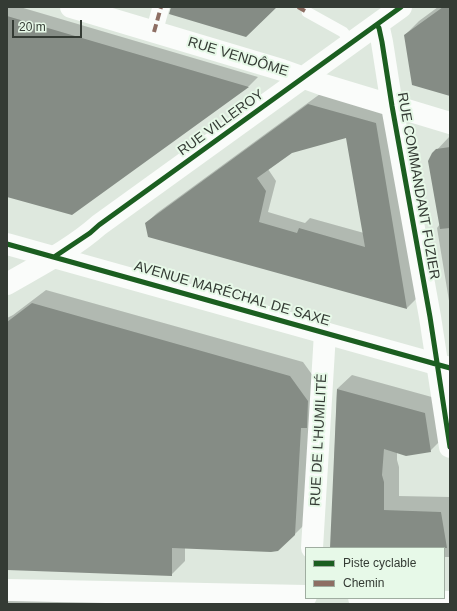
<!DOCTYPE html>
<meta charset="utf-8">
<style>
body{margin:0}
#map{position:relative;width:457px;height:611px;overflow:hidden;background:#dee8de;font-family:Helvetica,sans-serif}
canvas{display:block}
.frame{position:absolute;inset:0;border:8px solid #343b34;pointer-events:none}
.legend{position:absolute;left:305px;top:547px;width:140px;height:52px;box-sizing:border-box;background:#e7f9e8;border:1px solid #9fada0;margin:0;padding:5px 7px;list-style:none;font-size:12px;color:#343b34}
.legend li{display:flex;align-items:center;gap:8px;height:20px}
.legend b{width:20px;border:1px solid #9fada0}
.scale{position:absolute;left:12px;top:20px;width:70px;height:18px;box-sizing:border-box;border:2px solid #343b34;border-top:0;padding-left:5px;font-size:12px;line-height:14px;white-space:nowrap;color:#343b34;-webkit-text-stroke:3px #e7f9e8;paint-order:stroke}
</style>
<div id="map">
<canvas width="457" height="611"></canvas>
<div class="frame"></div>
<ul class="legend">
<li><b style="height:5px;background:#1b5e20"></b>Piste cyclable</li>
<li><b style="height:5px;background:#8d6e63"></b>Chemin</li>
</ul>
<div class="scale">20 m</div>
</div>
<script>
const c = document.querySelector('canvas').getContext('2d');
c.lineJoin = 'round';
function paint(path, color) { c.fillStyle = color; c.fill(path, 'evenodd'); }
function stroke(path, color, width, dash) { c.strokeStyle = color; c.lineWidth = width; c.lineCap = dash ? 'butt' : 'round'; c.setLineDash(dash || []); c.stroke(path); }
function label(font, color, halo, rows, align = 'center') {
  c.font = font + ' Helvetica,sans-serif'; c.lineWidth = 4; c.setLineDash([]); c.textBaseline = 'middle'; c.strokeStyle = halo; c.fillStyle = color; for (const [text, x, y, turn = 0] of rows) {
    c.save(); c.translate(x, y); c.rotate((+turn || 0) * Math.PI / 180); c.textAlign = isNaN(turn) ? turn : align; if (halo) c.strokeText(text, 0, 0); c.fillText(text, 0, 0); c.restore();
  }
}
paint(new Path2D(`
 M7,7H20L258,77L249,86L72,214L7,196Z
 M438,7H450V95L405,35L419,21Z
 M320,94L386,113L417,298L407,308L146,223L157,213ZM347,136L364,233L310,218L305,223L268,212L276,181L268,169L292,152Z
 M450,136V307L437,228L440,224L433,154Z
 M46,290L303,362L321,387L308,521L295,534L185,547V561L171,575L7,569V318L13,315Z
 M352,375L439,399L445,436L430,451L397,452V460L399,467V496L450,497V556L449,557H444V548H331L337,389Z
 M7,598L179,604H7Z`), '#0003');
paint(new Path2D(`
 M171,7H277L246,37L169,14Z
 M443,7H450V96L412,85L404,35Z
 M7,16L133,53L249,87L72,215L7,197Z
 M308,104L376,123L407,309L148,237L145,223ZM346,138L365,247L299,228L297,233L259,222L266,191L257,178L292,153Z
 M450,147V228L440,229L428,161L432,153L436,149Z
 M32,303L290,376L308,401L307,428H301L295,535L278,551L271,552L172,548V576L7,570V322Z
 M337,389L425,413L431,452L406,456L384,449L382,475L384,482V510L441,512L447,548H330Z`), '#858c85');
stroke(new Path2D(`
 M307,12L343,32L352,43`), '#fafcfa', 11);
stroke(new Path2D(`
 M154,32L161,7`), '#fafcfa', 17);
stroke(new Path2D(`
 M71,7L282,70L321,84L450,123
 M377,25L379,28L382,42L392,106L430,317L450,447
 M7,284C38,266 72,249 99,225L401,7
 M312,548L325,333
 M7,590L306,596
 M359,598L450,602`), '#fafcfa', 22);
stroke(new Path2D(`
 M7,244L450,368`), '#fafcfa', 22);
stroke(new Path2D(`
 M298,7L307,12
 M154,32L161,7`), '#8d6e63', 4, [8, 4]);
stroke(new Path2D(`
 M377,25L379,28L382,42L392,106L430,317L450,447
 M7,244L450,368
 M54,257L90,233L99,225L401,7`), '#1b5e20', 5);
label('14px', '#343b34', '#e7f9e8', [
 ["RUE VENDÔME",238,57,17],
 ["RUE VILLEROY",221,123,-36],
 ["RUE COMMANDANT FUZIER",418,186,80],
 ["AVENUE MARÉCHAL DE SAXE",232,294,16],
 ["RUE DE L'HUMILITÉ",319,440,-87]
]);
</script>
